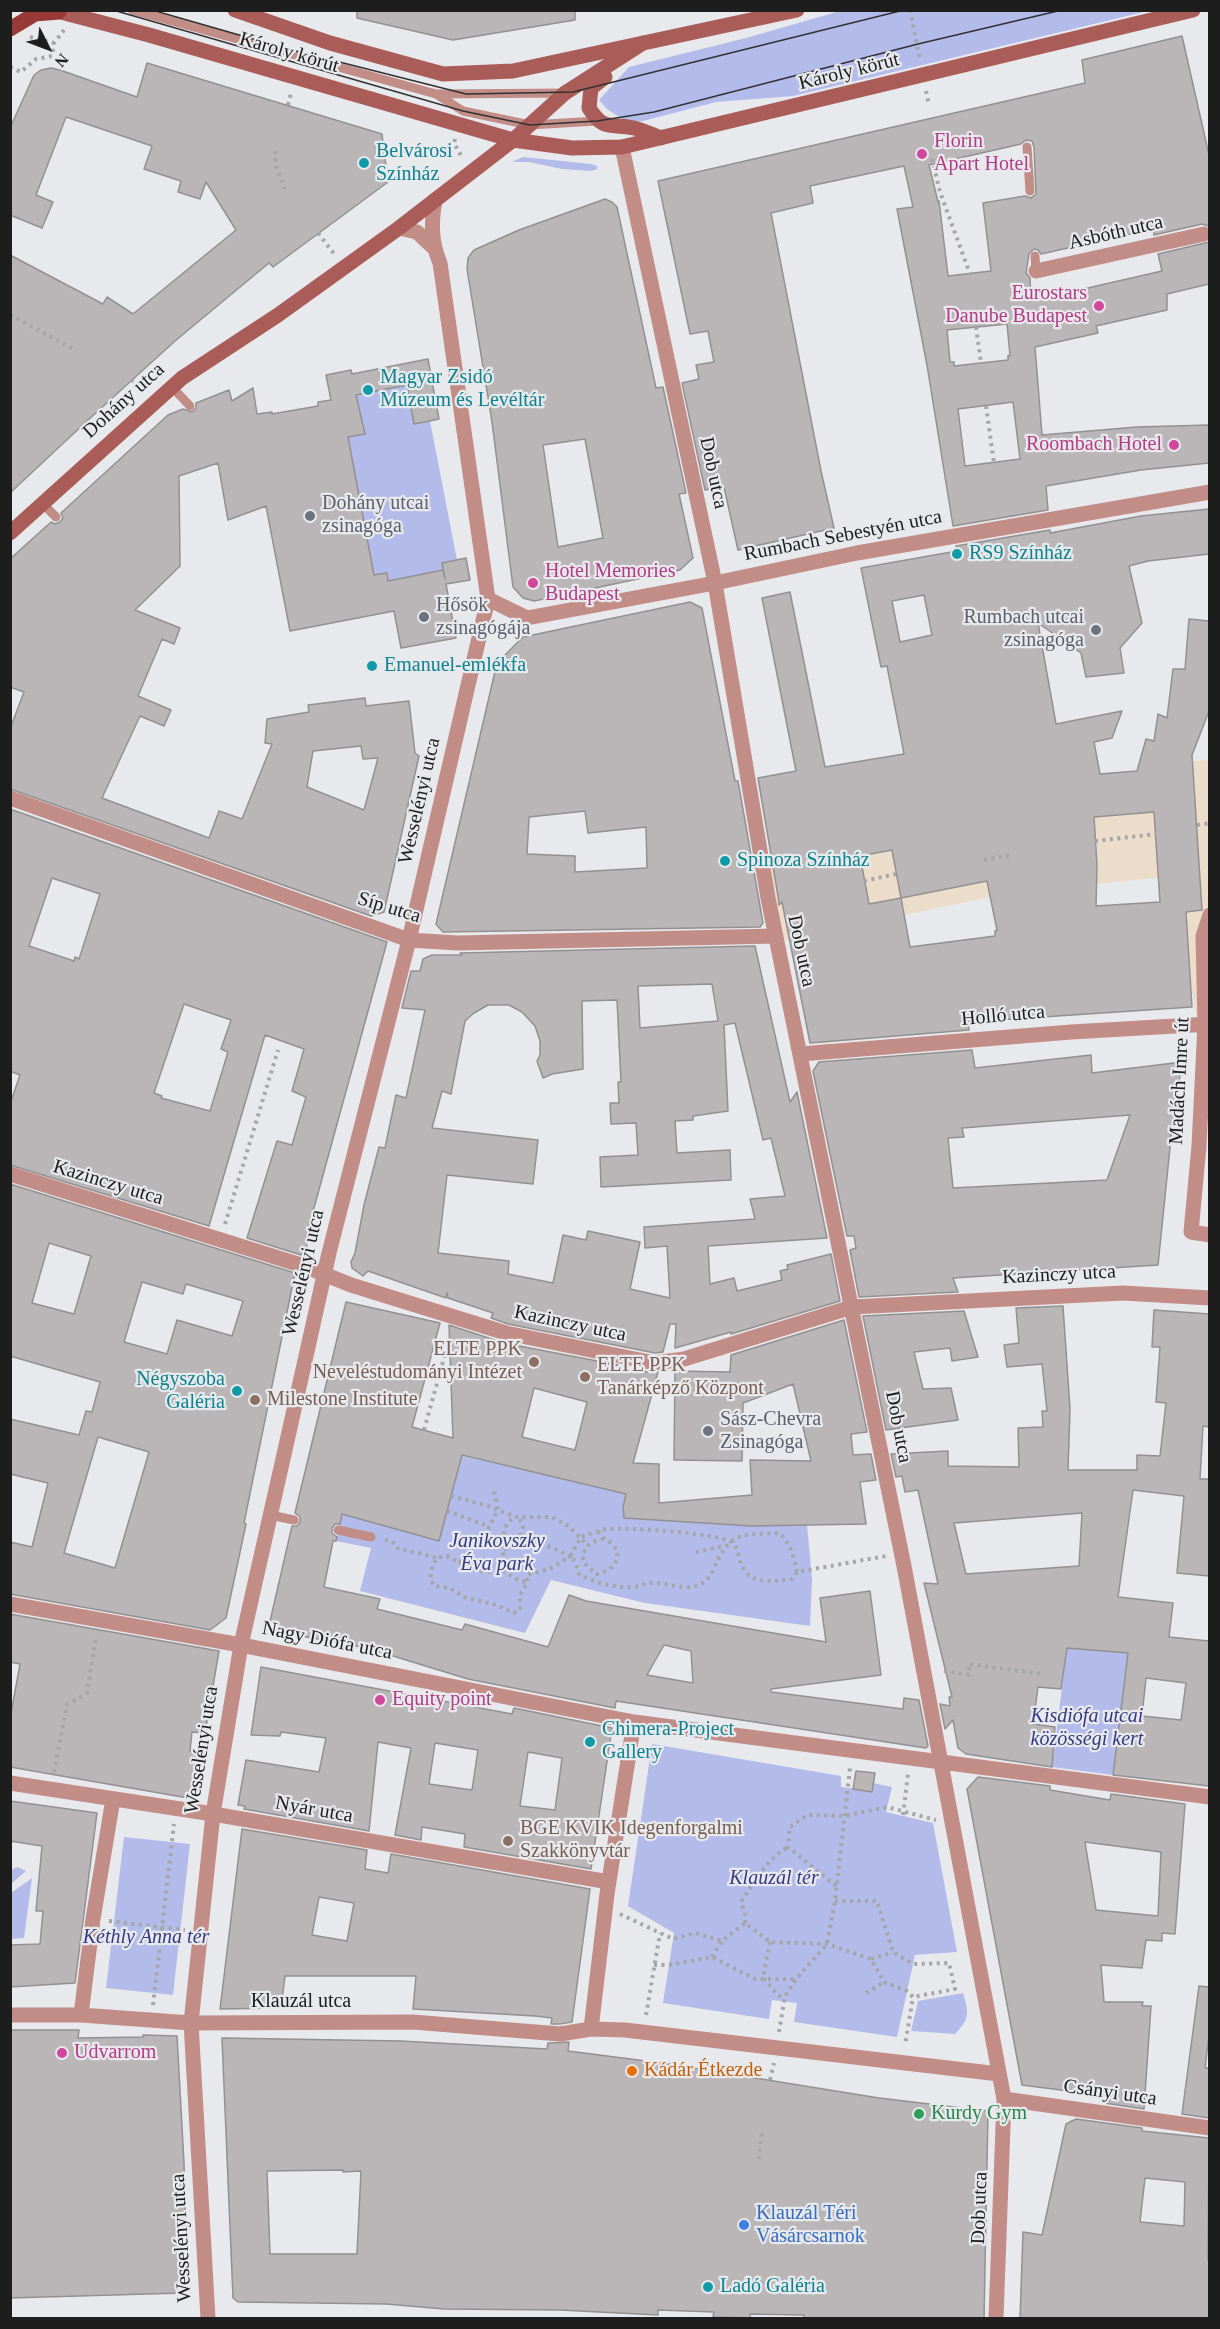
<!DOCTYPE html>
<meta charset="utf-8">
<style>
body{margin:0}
#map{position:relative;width:1220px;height:2329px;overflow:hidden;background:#e8e9ec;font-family:"Times New Roman",serif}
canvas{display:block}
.frame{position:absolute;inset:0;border:12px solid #1d1d1e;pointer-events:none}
.north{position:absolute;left:18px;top:18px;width:60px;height:60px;-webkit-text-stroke:4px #e8e9ec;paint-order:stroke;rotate:132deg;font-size:16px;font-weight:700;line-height:24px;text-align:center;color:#1d1d1e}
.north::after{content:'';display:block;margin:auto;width:21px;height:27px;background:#1d1d1e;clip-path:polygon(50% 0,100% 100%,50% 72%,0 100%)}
</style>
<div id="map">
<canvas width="1220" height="2329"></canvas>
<div class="frame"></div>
<div class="north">N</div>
</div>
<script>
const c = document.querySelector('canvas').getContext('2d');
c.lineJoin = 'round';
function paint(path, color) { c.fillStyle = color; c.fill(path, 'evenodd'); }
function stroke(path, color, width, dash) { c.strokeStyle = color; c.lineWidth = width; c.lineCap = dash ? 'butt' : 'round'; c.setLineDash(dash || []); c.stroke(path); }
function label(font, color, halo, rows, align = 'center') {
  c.font = font + ' "Times New Roman",serif'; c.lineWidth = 4.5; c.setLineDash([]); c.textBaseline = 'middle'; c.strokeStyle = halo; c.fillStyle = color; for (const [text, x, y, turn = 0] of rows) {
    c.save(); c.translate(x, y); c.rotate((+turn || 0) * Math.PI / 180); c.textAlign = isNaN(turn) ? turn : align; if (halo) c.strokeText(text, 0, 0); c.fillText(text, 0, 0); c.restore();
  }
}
paint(new Path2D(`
 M1209,760V1013L1196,1015L1173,876L1010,893L783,940L767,864L1163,796V763Z`), '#ecdcca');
paint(new Path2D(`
 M840,11H1148L793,96L716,102L643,121L628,123L607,109L599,100L629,67L746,38Z
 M523,157L591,164L597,166V169L592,171L562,169L529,162H512Z
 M407,385L414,424L430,421L457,560L442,563L443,570L388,581L386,573L374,575L348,437L365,434L356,395Z
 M462,1456L626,1494L625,1518L752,1526L807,1525L812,1579L810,1626L645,1603L551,1580L525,1633L360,1591L371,1548L336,1541L342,1514L439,1541Z
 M1067,1648L1128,1653L1113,1775L1052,1767Z
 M652,1744L841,1776V1787L872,1791L873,1783L892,1787L886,1812L933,1823L957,1952L915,1955L897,2037L794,2022L797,2003L772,2000L769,2019L663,2003L674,1933L628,1906Z
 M124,1837L190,1844L173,1995L106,1988Z
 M18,1867L26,1871L11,1884V1870Z
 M32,1878L24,1938L11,1939V1893Z
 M963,1993C969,2014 970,2018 955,2034L911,2031L918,2001Z`), '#b2bbe9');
const building = new Path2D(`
 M357,10H575V20L453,40L357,18Z
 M1182,36L1209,155V226L1202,224L1154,235L1153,229L1041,254L1038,250L1034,249L1029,254L1026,273L1030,278L1031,301L1162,271L1158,254L1209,242V284L1167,294V310L1096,326L1098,333L1035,347L1042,435L1137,427L1209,425V463L1141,470L1046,486L1048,510L953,526L927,365L897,209L913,207L904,166L810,186L813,203L771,213L821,471L834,528L738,550L724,487L705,490L682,383L699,379L696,365L714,362L708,331L690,334L658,181L1085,83L1082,60ZM1026,140L1032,141L1034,147L1036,194L1031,198L1025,196L983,203L991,271L948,276L939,201L938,202L929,165L1021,144ZM1007,324L1010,355L1008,356V360L954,366V362H950L947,330ZM1013,402L1020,459L965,466L958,409Z
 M147,63L382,134L388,182L273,267L269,263L175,341L87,421L10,493V255L103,304L107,297L133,314L236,230L206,182L200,199L178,192L181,181L144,169L152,146L66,117L36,195L53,202L42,228L10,215V128L34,75L41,70L51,68L60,70L137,97Z
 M605,199L612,202L617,207L656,388L663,387L686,493L679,494L693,558L680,570L534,601L523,598L513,587L492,422L467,269L468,258L474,250L519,230ZM585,439L603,538L558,547L543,445Z
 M428,359L439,419L414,424L407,385L356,395L365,434L348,437L374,575L387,573L388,581L443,570L445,579L442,563L466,558L470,580L446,584L456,638L401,648L394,611L290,631L266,506L228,520L218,463L179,476L180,566L135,610L180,628L174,644L162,639L138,696L171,710L164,726L140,716L102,798L209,838L219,811L242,819L272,744L265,743L267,719L309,712L308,705L365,698L366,706L409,701L415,753L419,756L384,912L371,916L10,789V729L24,692L10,687V559L51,522L55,524L60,522L63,518L61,513L168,415L183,409L192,412L196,408V403L229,390L232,401L253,388L257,414L272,412V414L318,406V402L331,400L326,375L351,370L352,374ZM361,746L363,759L378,758L364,810L307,787L313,751Z
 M1209,509V554L1148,561L1129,566L1142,623L1120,648L1124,673L1086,677L1081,653L1038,623L1056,724L1122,711L1112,738L1094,742L1100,774L1137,771L1146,739L1154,741L1158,714L1167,718L1173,669H1185L1189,619L1209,621V711L1192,755L1202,910L1186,912L1192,1007L968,1022L969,1030L810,1043L782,902L779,905L778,896L758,778L796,771L762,598L790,592L825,767L904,754L887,666L881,667L861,568L957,551L956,546L1050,530V533L1141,516ZM924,595L932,635L900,642L892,601ZM1154,812L1160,902L1096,906L1097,865L1094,817ZM892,850L901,898L869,904L860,856ZM987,881L997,930L995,931V936L910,947L901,898Z
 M690,602L702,608L735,781H738L763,923L760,927L443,932L436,924L497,663L523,637ZM585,811L588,833L646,827L647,868L575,872V856L527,854L529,817Z
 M10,809L387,942L306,1237L307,1249L301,1255L247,1238L277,1141L292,1145L306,1097L292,1091L304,1049L265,1035L209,1226L10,1165V1104L20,1075L10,1071ZM52,878L100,894L79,959L75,957L74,961L29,946ZM184,1004L231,1020L221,1049L228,1052L210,1111L161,1098L162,1096L154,1093Z
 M755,946L790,1102L797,1092L827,1238L708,1246L710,1284L734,1278L737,1291L782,1280L780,1271L788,1269L787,1265L831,1254L840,1301L731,1334V1332L675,1348L676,1324H670L663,1352L655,1353L508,1324L491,1318L493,1313L448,1298L447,1293L446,1298L368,1271L363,1276L352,1268L351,1262L355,1253L364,1205L379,1147L385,1148L396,1095L406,1098L425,1010L402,1008L411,971H420L423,959L432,955H462L460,953ZM712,984L718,1021L640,1028L638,986ZM617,1000L621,1082H618L619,1103H610L611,1124L636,1123L638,1155L600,1157L601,1187L731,1180L730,1150L677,1153L675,1121L693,1120V1116L728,1111L724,1025L735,1023L763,1140L771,1138L785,1196L750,1199L755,1219L644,1227L645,1248L667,1246L670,1298L630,1289L640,1242L588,1231L586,1240L563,1235L553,1283L508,1274L509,1261L438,1253L447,1175L533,1184L538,1140L432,1128L442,1091L451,1094L465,1021L474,1013L488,1005H509L522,1012L535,1026L540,1041V1055L537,1061L543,1078L552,1074L583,1069L582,1001Z
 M972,1050L975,1068L1091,1055L1092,1073L1182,1062L1172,1128L1158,1265L953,1278L958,1292L859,1297L850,1250L856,1248L854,1236H847L813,1071L819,1062ZM1130,1115L1107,1180L953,1188L948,1138L964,1137L962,1128Z
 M10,1184L295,1273L244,1523L246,1524L226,1618L210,1630L10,1594V1542L32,1547L48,1483L10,1474V1419L79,1435L86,1411L92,1412L100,1382L10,1356ZM49,1243L91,1256L74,1314L32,1303ZM142,1282L183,1294L186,1284L243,1301L232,1336L177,1320L167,1354L124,1342ZM98,1437L149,1452L115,1568L64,1553Z
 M346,1302L440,1323L412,1427L453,1438L449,1325L504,1343L618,1365L602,1370L658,1372L633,1463L659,1464V1503L752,1495L750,1460L811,1461L793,1384L743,1403L742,1461L674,1460L675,1371L730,1372L731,1355L844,1320L867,1432L851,1434L853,1455L871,1454L876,1480L860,1482L866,1524L752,1526L624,1518L623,1507L626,1494L462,1455L439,1541L342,1514L340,1524H335L332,1528V1533L337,1537L336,1541H333L324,1587L380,1599L377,1609L462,1630L465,1624L548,1647L569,1595L586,1601L826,1642L820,1598L870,1591L881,1675L771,1689V1692L903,1709L904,1698L919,1700L928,1746L926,1748L616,1701L615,1708L468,1679L367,1648L268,1630L292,1526H297L300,1522V1517L295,1513ZM534,1388L587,1402L575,1450L522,1437ZM664,1645L691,1651L693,1683L647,1675Z
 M1063,1306L1070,1409L1068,1470H1137V1455L1160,1456L1166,1403L1156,1402L1160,1347H1152L1154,1310L1209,1314V1427L1203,1426L1200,1479H1209V1576L1177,1573L1184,1496L1133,1490L1118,1597L1173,1603L1169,1637L1209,1641V1786L1113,1775L1128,1653L1067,1648L1061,1689L1038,1687L1033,1724L1055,1727L1052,1767L966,1754L958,1748L953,1720L945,1729L940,1704L950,1706L949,1697H952L924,1583L938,1584L918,1490L905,1492L902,1476L896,1477L891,1454L948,1451V1466L1019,1467L1018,1428L1043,1427L1042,1411H1047L1042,1364L1007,1367L1004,1345L1019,1343L1016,1308ZM1082,1513L1079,1566L966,1574L954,1523ZM1146,1678L1186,1683L1181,1720L1142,1716Z
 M964,1311L978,1357L952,1361L950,1348L914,1352L923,1389L951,1388L958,1420L886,1430L863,1316Z
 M10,1614L219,1651L205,1733L192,1732L190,1751L202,1753L194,1799L10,1767V1719L20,1664L10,1662Z
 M261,1667L512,1714L514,1708L612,1728L591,1869L464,1847L465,1834L422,1827L421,1840L395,1835L411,1748L378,1742L369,1831L244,1809L245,1806L238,1805L246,1760L319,1772L326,1738L281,1732L280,1736L251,1735ZM435,1743L478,1750L472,1790L429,1784ZM528,1752L562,1758L555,1810L520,1806Z
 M856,1771L875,1773L872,1792L853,1789Z
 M978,1777L1050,1786V1790L1110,1800L1111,1794L1185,1804L1175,1934L1162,1933V1941L1146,1940L1142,1968L1101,1965L1104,2002H1143L1142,2006H1151L1144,2109L1104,2103L1115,2097L1022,2085L967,1789ZM1085,1842L1161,1852L1158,1916L1096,1910Z
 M10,1801L97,1813L75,1983L10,1987V1945L40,1944L43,1911H36L42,1846L10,1841Z
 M242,1829L367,1850L365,1869L388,1873L391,1854L590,1889L572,2022L560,2024H551L552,2018L535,2016L413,2009L416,1976H285L281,2008L220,2009ZM319,1897L354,1903L347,1941L312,1935Z
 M1199,1986L1209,1987V2036L1205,2068H1209V2118L1182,2114Z
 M10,2030H79L78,2038L143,2037V2035L177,2036L184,2163L187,2288L182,2293L10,2298Z
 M222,2038L401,2041L547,2049L548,2043L569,2042L568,2051L662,2063L879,2098L988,2111L984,2319H804V2315L750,2314V2318L713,2317L714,2312L658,2310V2315L560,2310L444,2309L386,2304L238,2302L233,2298ZM343,2170V2172L361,2171L357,2254H270L267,2171Z
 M1076,2119L1142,2128V2131L1209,2138L1208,2260H1209V2319H1020L1023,2232L1042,2235L1066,2124ZM1145,2178L1185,2182L1184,2226L1140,2222Z`);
paint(building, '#bab6b7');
stroke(building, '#939091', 1.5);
stroke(new Path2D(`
 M910,10L920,60
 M30,37L54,43
 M10,67L21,72L36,59L52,56L54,43L64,30
 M926,91L929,105
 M288,105L291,93
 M455,139L454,143L463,159
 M275,151L276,166L285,189
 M932,159L940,192L970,274
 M318,233L335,255
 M10,315L77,351
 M976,327L981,363
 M131,380L146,389
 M986,406L994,463
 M1197,825L1210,823
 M1095,841L1156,834
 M984,860L1010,855
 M864,881L896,874
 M225,1224L278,1050
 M424,1430L446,1351
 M451,1496L488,1506L516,1517H552L568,1526L588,1545
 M447,1511L488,1526
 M598,1531C602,1539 607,1539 612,1544C626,1558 610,1573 596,1574L583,1562C583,1548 589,1541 603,1539
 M486,1535L504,1542L502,1570
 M385,1540L392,1541L397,1548L437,1558
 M504,1542C503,1530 505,1523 515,1517
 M518,1543L523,1527L519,1517
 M504,1550C529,1538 547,1543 570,1557L549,1569L527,1575V1583L520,1595V1609L514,1613L496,1605L464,1597L450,1588L434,1586C428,1576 431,1568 437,1558L447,1556C468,1567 478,1576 502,1570L514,1578L527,1583
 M696,1552L724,1546
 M459,1563C484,1544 484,1535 498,1510L494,1491
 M797,1572C794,1558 791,1543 779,1533C744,1535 731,1530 715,1566C712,1573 708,1580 701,1584C686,1592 667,1582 651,1583C644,1583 639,1587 633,1587C615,1588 595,1583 579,1574L575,1561L570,1557L581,1537C589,1534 599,1530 608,1529C627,1527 717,1533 731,1542C737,1546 738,1552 739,1558C747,1586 768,1582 792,1579L797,1572L886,1556
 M944,1671L969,1675V1664L1042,1674
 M54,1772L67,1705L87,1693L96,1636
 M903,1815L908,1774
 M836,1886L788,1847L790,1827L807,1815L844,1816L887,1807L936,1820
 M835,1901H877L893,1952L913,1964L949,1963L955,1989L913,1997
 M620,1914L673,1939L695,1933L722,1941L745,1923L770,1942L827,1944L871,1959L884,1982L907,1991L913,1997L905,2045
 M109,1921L185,1930
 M745,1923L746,1917L741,1902C755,1881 766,1860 788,1847
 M770,1942L763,1978L779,1996H785
 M712,1957L722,1941
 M871,1959L893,1952
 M654,1965H669L712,1957L755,1979H796
 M866,1993L884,1982
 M153,2005L174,1824
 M646,2015L660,1933
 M779,2032L785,1996L796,1979L827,1944L835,1901L850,1768
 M770,2080L774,2063
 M759,2159L762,2131
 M732,2318V2317`), '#a5a6a8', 4, [3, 4.5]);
stroke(new Path2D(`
 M132,10L436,94L565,93
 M436,94L463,111L530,125L597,121
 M1027,147L1030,191
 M1035,256L1036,271
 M171,386L190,406
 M42,503L56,517
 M270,1515L294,1520
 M338,1530L371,1537`), '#c28c87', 9);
stroke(new Path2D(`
 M622,147L715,583L768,898L904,1566L1004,2099L996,2318
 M399,228L417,232L434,248
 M1036,271L1204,234
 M488,599L527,618L715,583L857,553L1210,492
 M10,798L409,940L458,943L776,936
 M1210,915L1203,936L1205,1024L1199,1146L1191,1232L1210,1235
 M800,1054L1071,1032L1210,1024
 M10,1174L304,1266L351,1285L506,1333L655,1363L684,1359L852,1307L1123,1293L1210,1298
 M10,1604L241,1645L634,1722
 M10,1783L213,1814L609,1882
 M10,2015H81L191,2023L413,2022L560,2034L591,2029L625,2030L999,2074
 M81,2015L93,1919L113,1799
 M591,2029L607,1894L634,1722L1210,1797
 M1004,2099L1210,2128
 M208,2318L191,2023L213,1814L241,1645L285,1450L329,1253L409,940L488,599L440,263C431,242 431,223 435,200`), '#c28c87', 15);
stroke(new Path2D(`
 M53,10L149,35L513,140L572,148L622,147L1193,10
 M235,10L330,43L443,74L513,71L797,10
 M605,77L591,88L589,108C604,132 610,123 634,128C643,130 652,135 661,138
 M10,533L182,378L278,315L399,228L513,140L565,93L643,43`), '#aa5d58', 15);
stroke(new Path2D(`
 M10,29L35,14L59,12`), '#973937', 15);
stroke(new Path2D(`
 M113,10L463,111L530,125L597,121L654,112L918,44L1062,10
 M152,10L288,49L466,94L573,92L904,10`), '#313133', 1.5);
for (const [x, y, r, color] of [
 [922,154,6,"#d1479c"],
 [364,163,6,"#0f9aa8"],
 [1099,306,6,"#d1479c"],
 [368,390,6,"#0f9aa8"],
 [1174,445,6,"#d1479c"],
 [310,516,6,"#6b7280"],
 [957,554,6,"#0f9aa8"],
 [533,583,6,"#d1479c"],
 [424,617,6,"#6b7280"],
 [1096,630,6,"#6b7280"],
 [372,666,6,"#0f9aa8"],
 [725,861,6,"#0f9aa8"],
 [534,1362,6,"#8d6e63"],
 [585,1377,6,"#8d6e63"],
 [237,1391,6,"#0f9aa8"],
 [255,1400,6,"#8d6e63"],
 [708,1431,6,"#6b7280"],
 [380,1700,6,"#d1479c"],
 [590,1742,6,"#0f9aa8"],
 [508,1841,6,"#8d6e63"],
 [62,2053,6,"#d1479c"],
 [632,2071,6,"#e8710a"],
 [919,2114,6,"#2e9e5b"],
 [744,2225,6,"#3f7fe0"],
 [708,2287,6,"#0f9aa8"]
]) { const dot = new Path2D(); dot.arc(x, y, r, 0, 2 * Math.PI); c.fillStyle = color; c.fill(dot); stroke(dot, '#e8e9ec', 2); }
label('20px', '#1d1d1e', '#e8e9ec', [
 ["Károly körút",289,53,16],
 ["Károly körút",849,72,-14],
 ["Asbóth utca",1116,233,-13],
 ["Dohány utca",124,401,-42],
 ["Dob utca",713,473,78],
 ["Rumbach Sebestyén utca",843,536,-11],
 ["Wesselényi utca",420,801,-77],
 ["Síp utca",389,908,17],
 ["Dob utca",801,951,78],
 ["Holló utca",1003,1016,-5],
 ["Madách Imre út",1180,1081,-87],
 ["Kazinczy utca",108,1183,17],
 ["Wesselényi utca",304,1273,-77],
 ["Kazinczy utca",1059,1275,-3],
 ["Kazinczy utca",570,1324,12],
 ["Dob utca",898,1427,79],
 ["Nagy Diófa utca",327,1641,11],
 ["Wesselényi utca",202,1750,-81],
 ["Nyár utca",314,1810,10],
 ["Klauzál utca",301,2002],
 ["Csányi utca",1110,2093,8],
 ["Dob utca",980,2208,-88],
 ["Wesselényi utca",182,2238,-93]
]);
label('20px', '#b23c85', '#e8e9ec', [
 ["Florin",934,142],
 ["Apart Hotel",934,165],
 ["Eurostars",1087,294,"right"],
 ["Danube Budapest",1087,317,"right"],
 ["Roombach Hotel",1162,445,"right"],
 ["Hotel Memories",545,572],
 ["Budapest",545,595],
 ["Equity point",392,1700],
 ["Udvarrom",74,2053]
], 'left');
label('20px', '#0d838f', '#e8e9ec', [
 ["Belvárosi",376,152],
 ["Színház",376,175],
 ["Magyar Zsidó",380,378],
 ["Múzeum és Levéltár",380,401],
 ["RS9 Színház",969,554],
 ["Emanuel-emlékfa",384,666],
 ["Spinoza Színház",737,861],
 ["Négyszoba",225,1380,"right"],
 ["Galéria",225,1403,"right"],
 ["Chimera-Project",602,1730],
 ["Gallery",602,1753],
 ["Ladó Galéria",720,2287]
], 'left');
label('20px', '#5b616d', '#e8e9ec', [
 ["Dohány utcai",322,504],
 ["zsinagóga",322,527],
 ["Hősök",436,606],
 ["zsinagógája",436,629],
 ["Rumbach utcai",1084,618,"right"],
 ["zsinagóga",1084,641,"right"],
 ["Sász-Chevra",720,1420],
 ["Zsinagóga",720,1443]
], 'left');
label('20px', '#785e54', '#e8e9ec', [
 ["ELTE PPK",522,1350,"right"],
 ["Neveléstudományi Intézet",522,1373,"right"],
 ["ELTE PPK",597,1366],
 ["Tanárképző Központ",597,1389],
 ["Milestone Institute",267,1400],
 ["BGE KVIK Idegenforgalmi",520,1829],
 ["Szakkönyvtár",520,1852]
], 'left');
label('italic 20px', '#353a82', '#e8e9ec', [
 ["Janikovszky",497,1542],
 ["Éva park",497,1565],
 ["Kisdiófa utcai",1087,1717],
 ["közösségi kert",1087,1740],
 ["Klauzál tér",774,1879],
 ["Kéthly Anna tér",146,1938]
]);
label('20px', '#c56008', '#e8e9ec', [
 ["Kádár Étkezde",644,2071]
], 'left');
label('20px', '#27864d', '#e8e9ec', [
 ["Kurdy Gym",931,2114]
], 'left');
label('20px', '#366cbe', '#e8e9ec', [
 ["Klauzál Téri",756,2214],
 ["Vásárcsarnok",756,2237]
], 'left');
</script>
